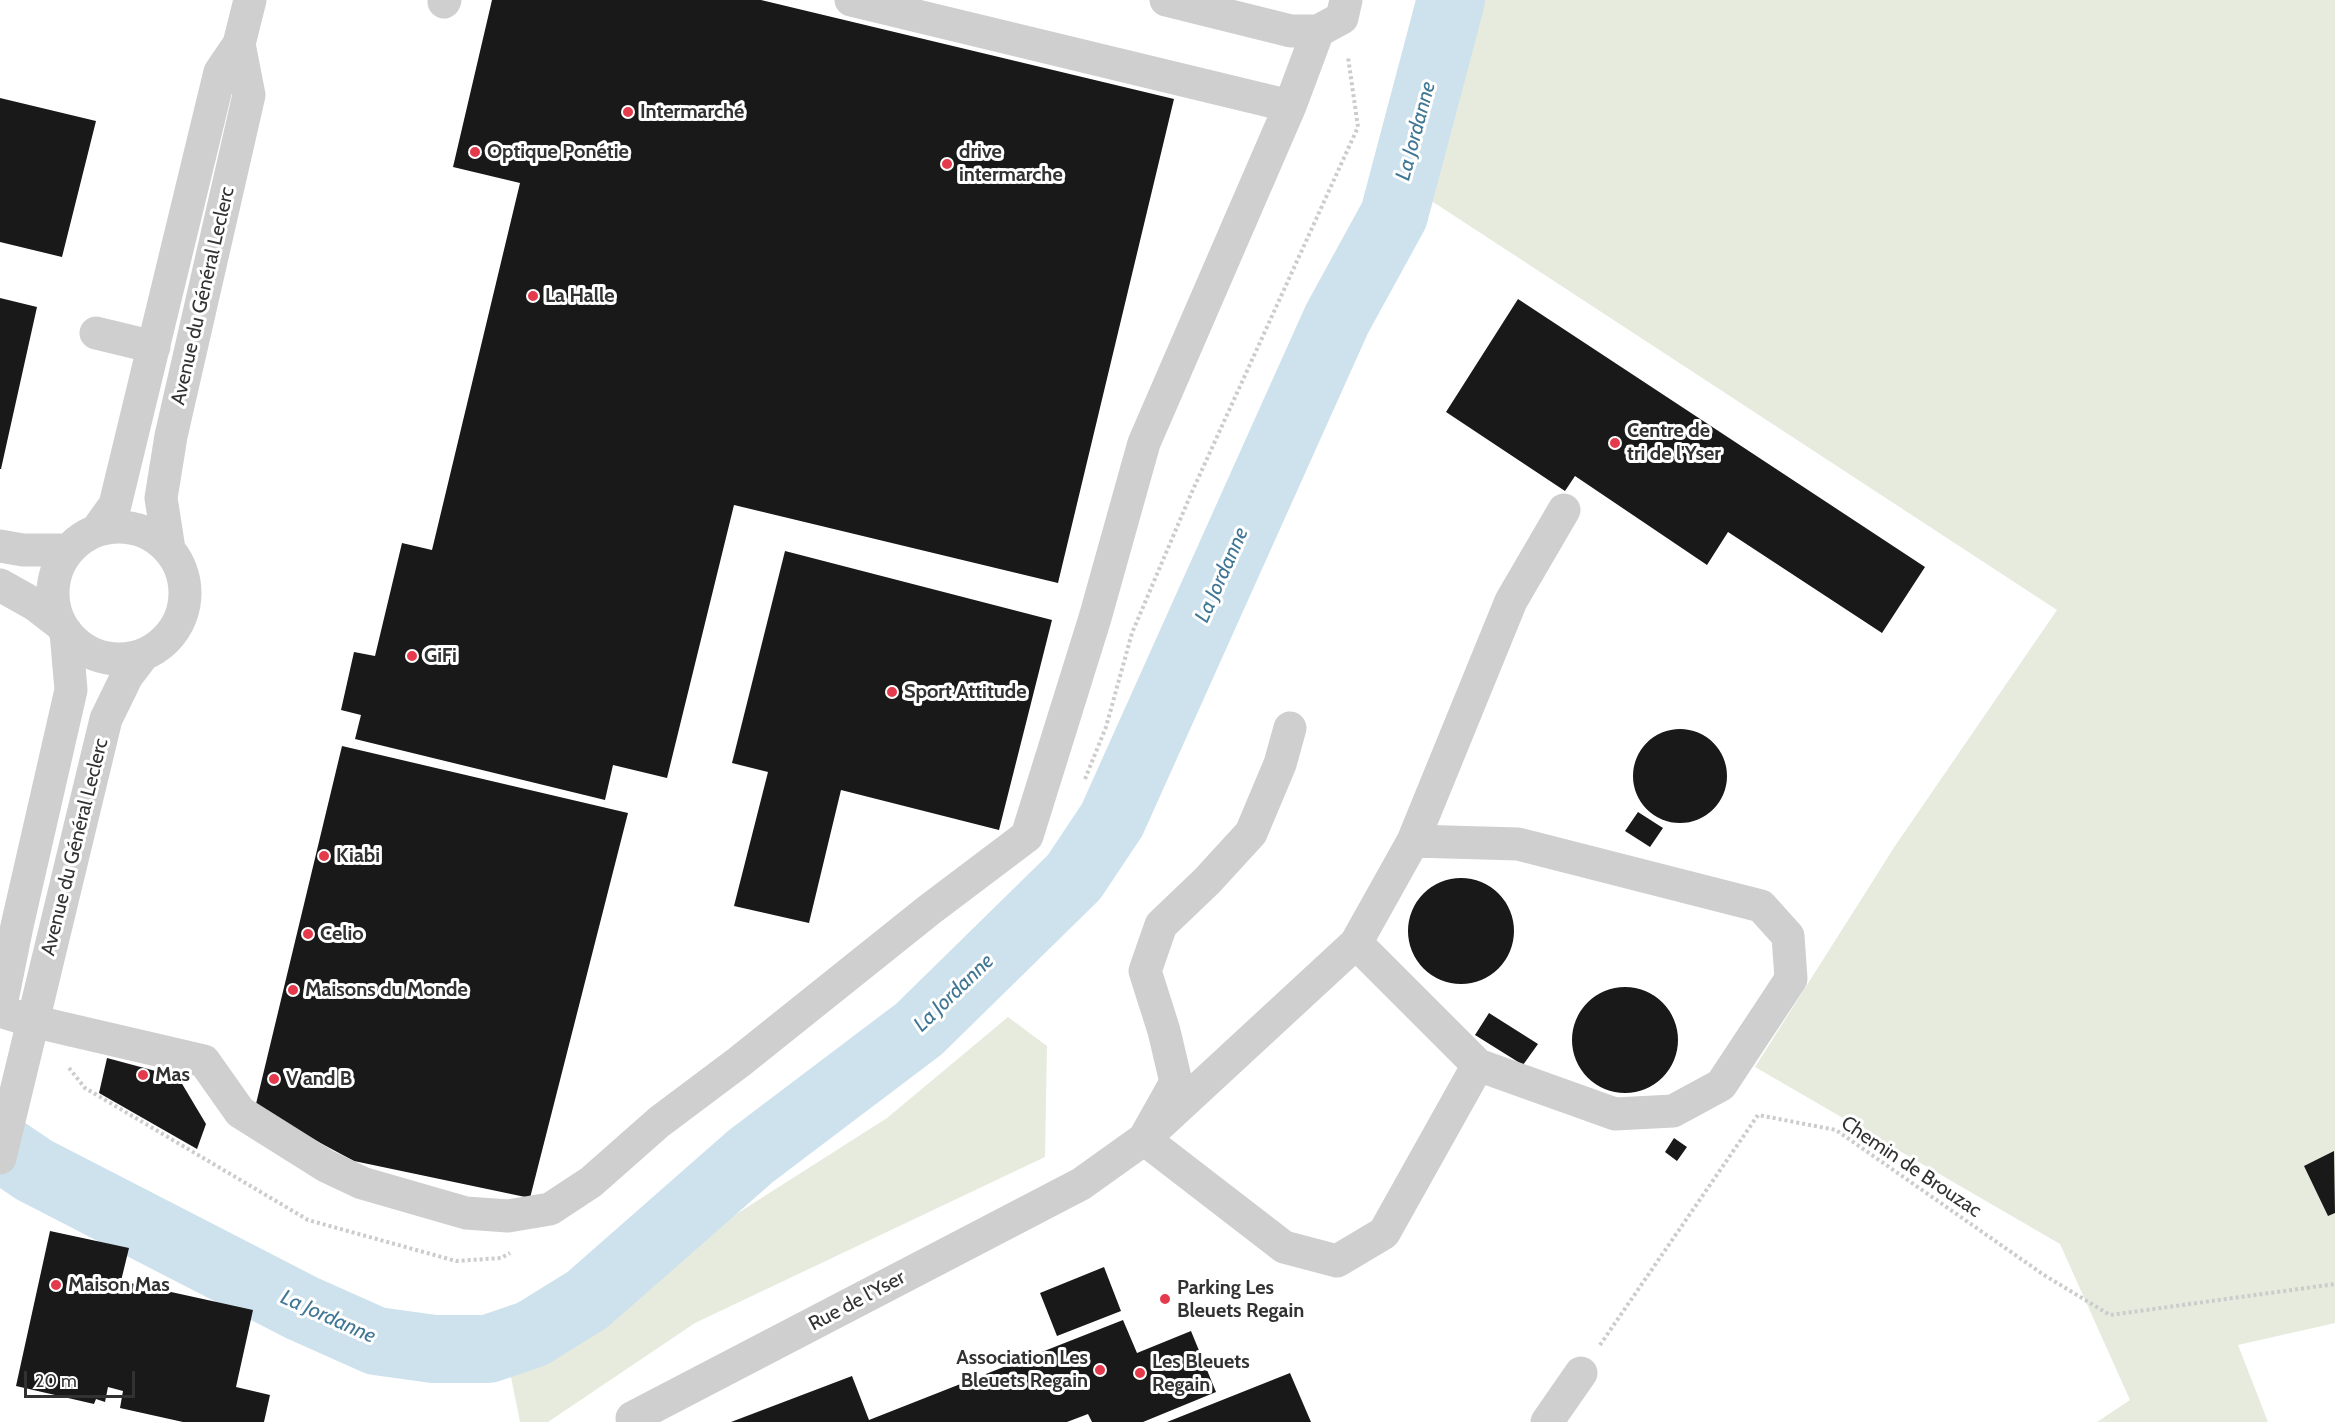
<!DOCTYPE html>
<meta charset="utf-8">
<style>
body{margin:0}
#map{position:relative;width:2335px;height:1422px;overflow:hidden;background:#fff;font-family:Cabin,sans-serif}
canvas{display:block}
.scale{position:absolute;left:24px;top:1371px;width:111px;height:27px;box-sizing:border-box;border:3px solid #323232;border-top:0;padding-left:8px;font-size:18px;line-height:21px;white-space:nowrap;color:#323232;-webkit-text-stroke:4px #fff;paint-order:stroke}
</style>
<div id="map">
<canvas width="2335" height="1422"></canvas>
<div class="scale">20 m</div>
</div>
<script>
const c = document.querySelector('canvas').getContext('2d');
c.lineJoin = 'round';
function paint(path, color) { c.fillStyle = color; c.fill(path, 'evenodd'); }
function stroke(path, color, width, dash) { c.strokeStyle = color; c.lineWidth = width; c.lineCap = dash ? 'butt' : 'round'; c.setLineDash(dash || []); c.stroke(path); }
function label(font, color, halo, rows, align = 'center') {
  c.font = font + ' Cabin,sans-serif'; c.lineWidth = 6; c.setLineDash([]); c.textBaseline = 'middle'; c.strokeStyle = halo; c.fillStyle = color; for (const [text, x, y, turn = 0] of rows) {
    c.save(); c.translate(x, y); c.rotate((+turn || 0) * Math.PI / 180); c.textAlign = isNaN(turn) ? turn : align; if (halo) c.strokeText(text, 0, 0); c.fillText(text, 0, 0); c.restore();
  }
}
paint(new Path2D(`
 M1418,0H2335V1323L2238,1345L2268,1422H2097L2130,1400L2060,1244L1755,1067L1895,846L2057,610L1427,198Z
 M1008,1017L1047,1046L1045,1157L695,1323L548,1422H520L510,1372L738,1213L887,1118Z`), '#e6ebde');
stroke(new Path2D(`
 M0,1147L34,1170L302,1308L376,1341L434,1349H488L532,1334L587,1300L751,1156L919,1029L1074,877L1112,820L1337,319L1394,215L1451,0`), '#cee2ed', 68);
paint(new Path2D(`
 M492,0H761L1174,99L1058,583L734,505L667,778L613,765L605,800L355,739L361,715L341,710L354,652L375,656L402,543L432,550L520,183L453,167Z
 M0,98L96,121L62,257L0,242Z
 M0,298L37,307L1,469H0Z
 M1518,299L1925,567L1882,633L1728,532L1707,565L1575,476L1565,491L1446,412Z
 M785,551L1052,620L999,830L841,790L809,923L734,906L768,772L732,763Z
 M1633 776a47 47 0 1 1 94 0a47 47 0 1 1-94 0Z
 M342,746L628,813L530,1198L354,1161L255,1108Z
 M1638,812L1663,828L1650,847L1625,831Z
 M1408 931a53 53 0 1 1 106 0a53 53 0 1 1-106 0Z
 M1572 1040a53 53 0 1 1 106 0a53 53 0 1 1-106 0Z
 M1489,1013L1538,1044L1523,1065L1475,1035Z
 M107,1058L178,1077L206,1124L197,1149L99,1093Z
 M1674,1138L1687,1147L1677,1161L1665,1152Z
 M2334,1151L2335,1213L2328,1216L2304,1166Z
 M50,1231L129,1248L121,1281L253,1310L236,1387L270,1395L264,1422H183L120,1408L123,1391L108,1387L105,1402L96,1399L94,1404L16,1386Z
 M1104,1267L1121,1311L1057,1336L1040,1293Z
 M1123,1320L1137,1353L1191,1331L1216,1392L1143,1422H1092L1088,1414L1067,1422H731L852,1376L869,1420Z
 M1290,1373L1311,1422H1167Z`), '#191919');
stroke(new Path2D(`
 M1085,779L1106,727L1132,633L1191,494L1358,127L1348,57
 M69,1068L85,1088L308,1220L456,1261L501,1258L510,1253
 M1600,1345L1758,1115L1836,1130L2044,1275L2110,1315L2335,1284`), '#ccc', 4, [3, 3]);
stroke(new Path2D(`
 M851,0L1290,106
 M1166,0L1291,31H1318L1342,18L1346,0
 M444,2L445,0
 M96,333L154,347
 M53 593a66 66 0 1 1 132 0a66 66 0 1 1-132 0Z
 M97,530L115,505L220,72L239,44L250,0
 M0,546L23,550H68
 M169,549L161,498L171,436L249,95L239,44
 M0,585L34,604L60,624
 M1290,728L1280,764L1251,833L1207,881L1161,925L1145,971L1164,1031L1176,1082L1144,1139L1356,943L1413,841L1511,601L1564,510
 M1356,943L1478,1065L1615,1114L1673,1111L1721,1085L1791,979L1788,936L1761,906L1518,844L1413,841
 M0,1010L17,926L71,690L66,632
 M0,1011L32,1021L204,1061L240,1112L326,1166L362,1183L466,1213L508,1216L550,1209L591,1182L659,1122L739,1062L929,910L1027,836L1095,618L1144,443L1290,106L1318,31
 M0,1158L106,719L127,676L143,655
 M632,1418L1081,1184L1144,1139L1284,1247L1337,1261L1384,1233L1478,1065
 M1547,1422L1581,1373`), '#cfcfcf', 33);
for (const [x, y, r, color] of [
 [628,112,6,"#e43a4c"],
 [475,152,6,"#e43a4c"],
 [947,164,6,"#e43a4c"],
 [533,296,6,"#e43a4c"],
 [1615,443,6,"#e43a4c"],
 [412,656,6,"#e43a4c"],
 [892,692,6,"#e43a4c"],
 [324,856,6,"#e43a4c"],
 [308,934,6,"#e43a4c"],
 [293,990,6,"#e43a4c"],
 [143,1075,6,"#e43a4c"],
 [274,1079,6,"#e43a4c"],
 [56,1285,6,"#e43a4c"],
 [1165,1299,6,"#e43a4c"],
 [1100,1370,6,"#e43a4c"],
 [1140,1373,6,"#e43a4c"]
]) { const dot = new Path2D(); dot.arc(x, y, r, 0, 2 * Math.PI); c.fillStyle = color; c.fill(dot); stroke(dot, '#fff', 2); }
label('bold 20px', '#323232', '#fff', [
 ["Intermarché",640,112],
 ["Optique Ponétie",487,152],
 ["drive",959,152],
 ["intermarche",959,175],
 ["La Halle",545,296],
 ["Centre de",1627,431],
 ["tri de l'Yser",1627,454],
 ["GiFi",424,656],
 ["Sport Attitude",904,692],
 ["Kiabi",336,856],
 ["Celio",320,934],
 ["Maisons du Monde",305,990],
 ["Mas",155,1075],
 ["V and B",286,1079],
 ["Maison Mas",68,1285],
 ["Parking Les",1177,1288],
 ["Bleuets Regain",1177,1311],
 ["Association Les",1088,1358,"right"],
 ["Bleuets Regain",1088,1381,"right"],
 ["Les Bleuets",1152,1362],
 ["Regain",1152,1385]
], 'left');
label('20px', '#323232', '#fff', [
 ["Avenue du Général Leclerc",203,296,-77],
 ["Avenue du Général Leclerc",75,847,-76],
 ["Chemin de Brouzac",1911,1167,34],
 ["Rue de l'Yser",857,1301,-28]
]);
label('italic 21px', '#407795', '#fff', [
 ["La Jordanne",1416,131,-75],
 ["La Jordanne",1222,575,-66],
 ["La Jordanne",954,993,-44],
 ["La Jordanne",328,1317,24]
]);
</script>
